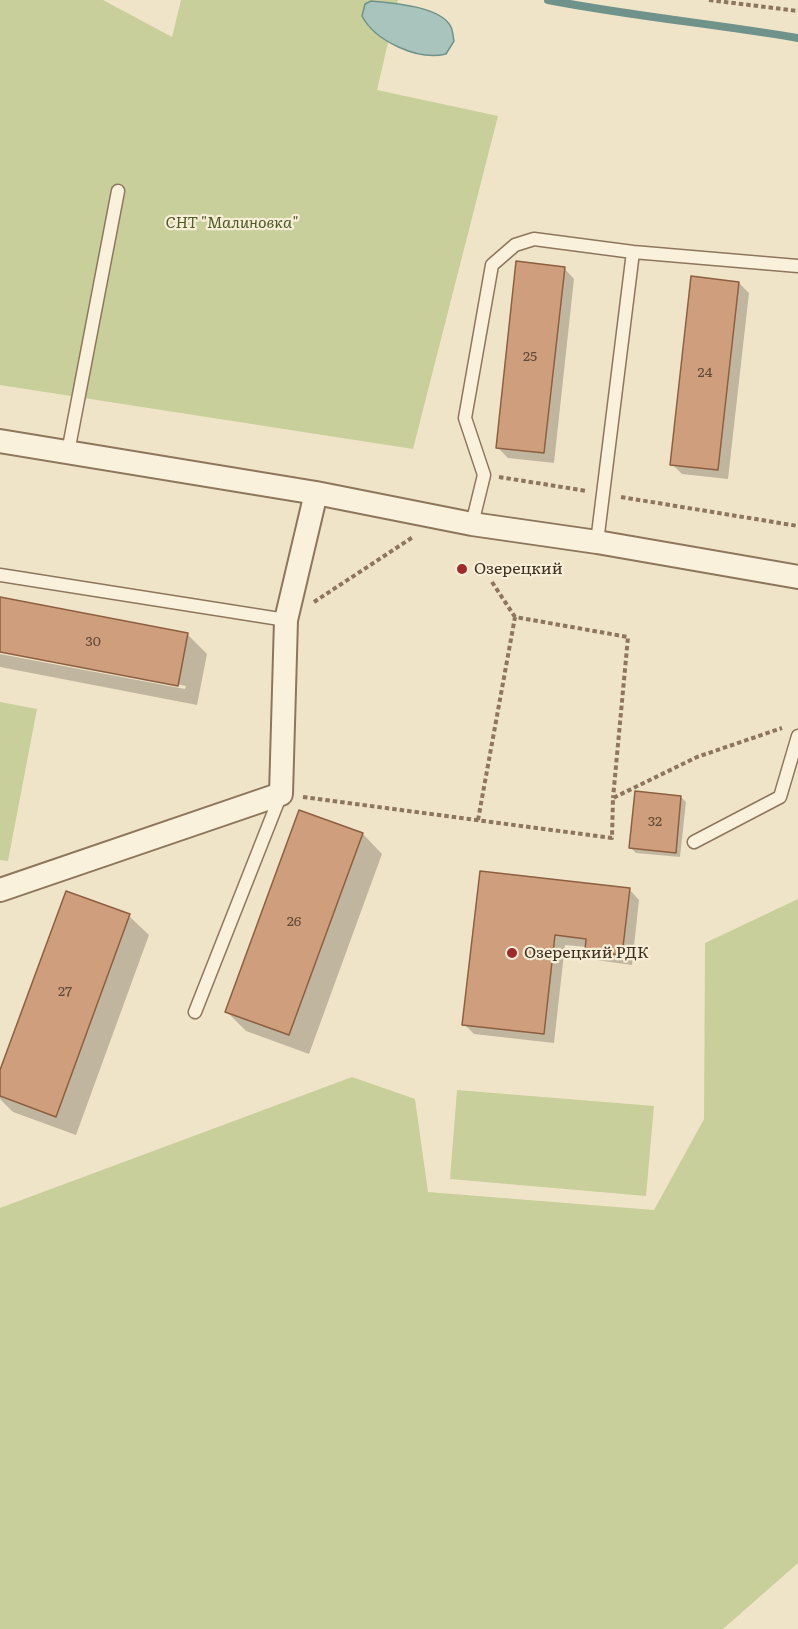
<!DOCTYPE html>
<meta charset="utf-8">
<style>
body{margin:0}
canvas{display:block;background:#f0e4c8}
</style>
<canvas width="798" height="1629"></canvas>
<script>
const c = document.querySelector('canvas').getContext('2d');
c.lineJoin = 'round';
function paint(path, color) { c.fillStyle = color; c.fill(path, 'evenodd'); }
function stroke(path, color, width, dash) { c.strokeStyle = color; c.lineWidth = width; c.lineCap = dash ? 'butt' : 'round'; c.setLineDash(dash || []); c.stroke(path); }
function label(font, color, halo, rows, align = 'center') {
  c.font = font + ' Literata,serif'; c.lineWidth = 4.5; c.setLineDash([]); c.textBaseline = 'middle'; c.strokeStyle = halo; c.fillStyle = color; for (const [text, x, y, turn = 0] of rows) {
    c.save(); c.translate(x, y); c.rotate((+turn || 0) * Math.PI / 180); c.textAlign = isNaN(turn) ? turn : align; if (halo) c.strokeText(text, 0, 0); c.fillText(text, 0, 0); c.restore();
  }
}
paint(new Path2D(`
 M0,0H103L172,37L181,0H398L377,90L498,116L413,449L0,385Z
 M0,702L37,709L8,861L0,860Z
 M798,899V1563L723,1629H0V1208L352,1077L415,1099L428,1192L654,1210L704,1119L705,943Z
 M457,1090L654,1106L646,1196L450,1179Z`), '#c9cf9b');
const water = new Path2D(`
 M371,1C392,3 441,6 451,27C453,31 453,37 454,41L446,54C418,61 375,41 362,16L365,4Z`);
paint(water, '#a9c4bc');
stroke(water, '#6f938a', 1.5);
paint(new Path2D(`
 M564,268L574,279L554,463L508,458L497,447Z
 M739,283L749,293L728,479L682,474L672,464Z
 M0,599L187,634L207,654L197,705L0,667V654L185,689L186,686L0,651Z
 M681,797L686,802L680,857L636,853L631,848Z
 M300,811L363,834L382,854L309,1054L246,1031L226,1011Z
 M481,872L629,889L639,900L632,965L596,960L587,947L565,945L554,1043L474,1034L464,1024Z
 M129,916L149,935L76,1135L13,1112L0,1099V1074Z`), '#0003');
stroke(new Path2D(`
 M548,0C631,16 715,24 798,38`), '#6f938a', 8);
const building = new Path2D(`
 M516,261L565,267L544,453L496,448Z
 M691,276L739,282L718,470L670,465Z
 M0,597L188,633L178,686L0,652Z
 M635,791L681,796L676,853L629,848Z
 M299,810L363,833L289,1035L225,1012Z
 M480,871L630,888L622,955L585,951L586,939L555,935L544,1034L462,1025Z
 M66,891L130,914L56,1117L0,1096V1070Z`);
paint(building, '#cf9f7d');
stroke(building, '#8d5f41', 1.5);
const service = new Path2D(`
 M68,452L118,191
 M472,524L484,475L465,418L492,265L515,245L534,239L633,252L798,266
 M597,542L633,252
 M0,575L286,620
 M694,842L780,797L798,736
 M195,1012L281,794`);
const minor = new Path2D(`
 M0,441L316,493L472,524L597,542L798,577
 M0,890L281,794L286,620L316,493`);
stroke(service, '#8d765c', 15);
stroke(minor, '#8d765c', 26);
stroke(new Path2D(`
 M709,0L798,11
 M499,477L587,491
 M621,497L798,526
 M492,582L515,617
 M314,602L413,537
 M303,797L612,838L613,798L697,757L782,728
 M478,820L515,617L628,637L613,798`), '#8d765c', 4, [4.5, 3]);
stroke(service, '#faf1dc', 12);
stroke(minor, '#faf1dc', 22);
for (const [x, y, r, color] of [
 [462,569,6,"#9e2a2b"],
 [512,953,6,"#9e2a2b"]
]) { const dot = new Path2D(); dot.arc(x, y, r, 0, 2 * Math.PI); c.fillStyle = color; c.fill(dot); stroke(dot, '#f7eed8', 2); }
label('14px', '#624a37', null, [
 ["25",530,357],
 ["24",705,373],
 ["30",93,642],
 ["32",655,822],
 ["26",294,922],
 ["27",65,992]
]);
label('italic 16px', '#4d5a26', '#f7eed8', [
 ["СНТ \"Малиновка\"",232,223]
]);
label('16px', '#3d2e20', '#f7eed8', [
 ["Озерецкий",474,569],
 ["Озерецкий РДК",524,953]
], 'left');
</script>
